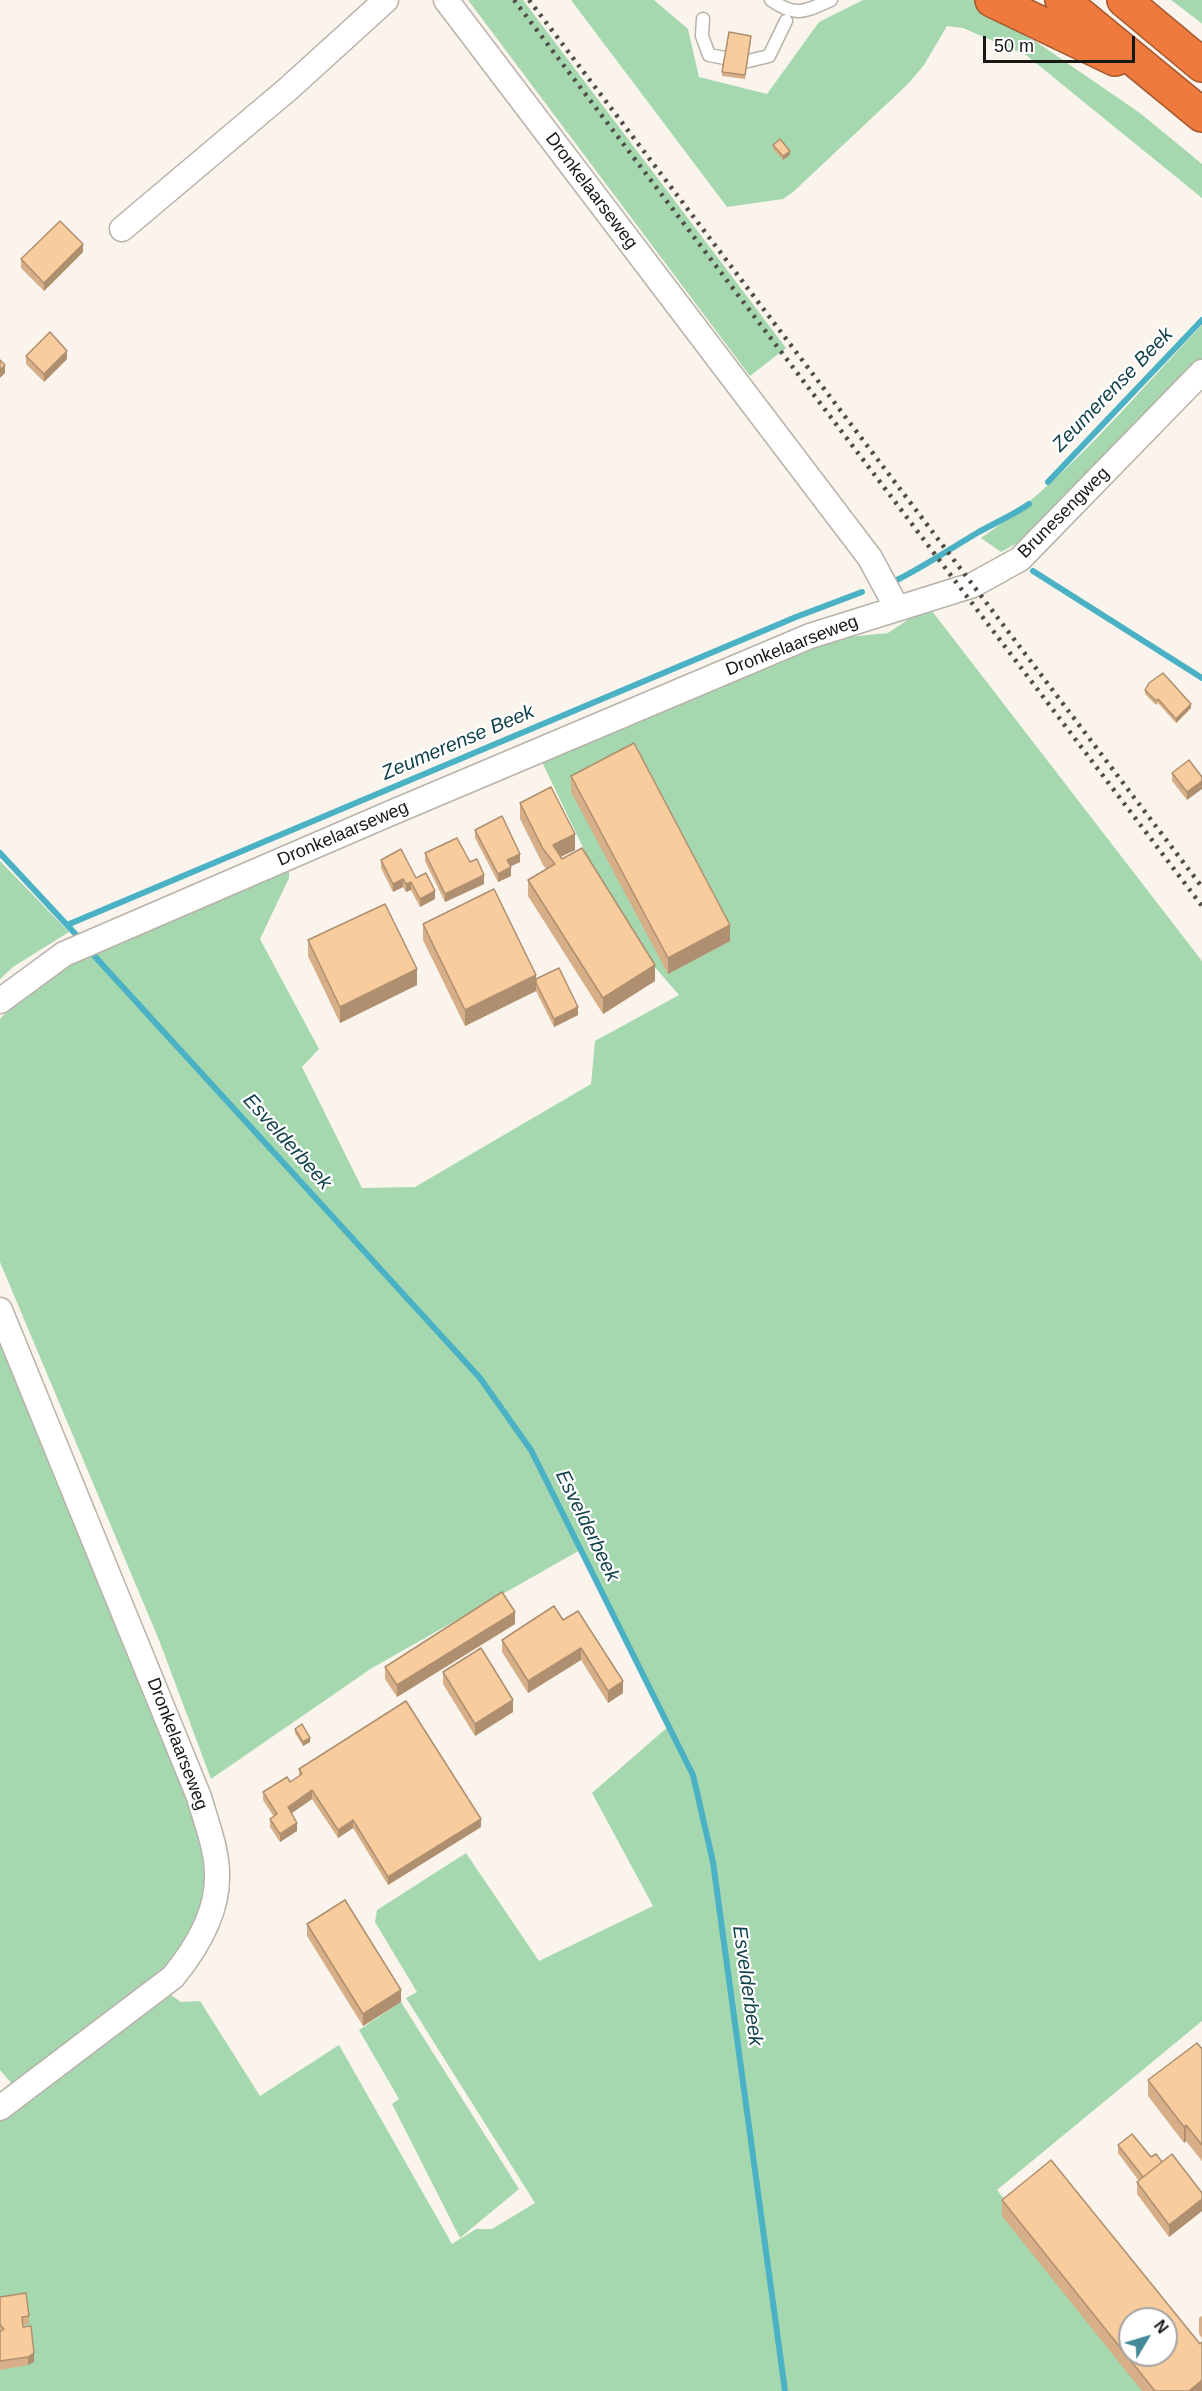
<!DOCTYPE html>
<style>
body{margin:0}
#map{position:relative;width:1202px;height:2391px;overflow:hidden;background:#faf4ec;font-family:Arial,sans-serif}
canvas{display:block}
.north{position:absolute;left:1118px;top:2307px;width:60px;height:60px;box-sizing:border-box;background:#fff;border:2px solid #a3a3a1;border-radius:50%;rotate:52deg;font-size:16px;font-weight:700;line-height:24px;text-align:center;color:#1a1815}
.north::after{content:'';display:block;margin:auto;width:21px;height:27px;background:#448997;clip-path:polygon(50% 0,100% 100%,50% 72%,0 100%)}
.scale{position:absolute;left:983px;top:36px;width:152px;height:27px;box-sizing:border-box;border:3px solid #1a1815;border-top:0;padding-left:8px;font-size:18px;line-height:21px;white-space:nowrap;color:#1a1815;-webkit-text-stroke:4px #fff;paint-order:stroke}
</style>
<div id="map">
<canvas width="1202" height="2391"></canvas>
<div class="north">N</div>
<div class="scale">50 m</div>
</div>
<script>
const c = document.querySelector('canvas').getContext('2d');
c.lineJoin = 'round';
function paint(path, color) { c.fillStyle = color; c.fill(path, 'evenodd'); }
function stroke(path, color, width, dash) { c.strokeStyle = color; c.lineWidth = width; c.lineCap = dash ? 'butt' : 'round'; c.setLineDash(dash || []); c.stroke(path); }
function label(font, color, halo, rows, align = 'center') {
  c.font = font + ' Arial,sans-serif'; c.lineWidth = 4.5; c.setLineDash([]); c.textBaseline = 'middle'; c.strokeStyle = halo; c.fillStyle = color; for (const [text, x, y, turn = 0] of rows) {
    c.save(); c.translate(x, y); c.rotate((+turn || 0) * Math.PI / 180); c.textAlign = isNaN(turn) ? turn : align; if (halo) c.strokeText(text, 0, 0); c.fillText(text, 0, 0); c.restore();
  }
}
paint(new Path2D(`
 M468,0H523L786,348L750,376Z
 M571,0H654L688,29L699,77L767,94L819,22L863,0H975L1005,24L1038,43L1140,113L1202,164V198L1026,55L963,28L947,26L924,65L908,84L792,193L783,199L727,207Z
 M1171,0H1202V24L1200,22Z
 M1202,325V360L1026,538L1001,552L981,538C1066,481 1132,398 1202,325Z
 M932,611L1202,961V2021L997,2190L1159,2391H0V2120L168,1993L181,2002L200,2001L260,2096L339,2045L452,2244L476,2229H492L535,2203L406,1998L417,1992L375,1922L377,1910L466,1853L539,1961L653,1906L592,1793L670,1725L582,1549L372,1668L211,1779L159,1640L0,1262V1019C40,973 103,949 158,925C202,906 246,887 289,868V878L260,939L319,1049L302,1067L362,1188L415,1187L591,1084L595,1041L679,995L622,929L541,760L789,654L838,638L888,633L912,617Z
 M0,861L69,932L13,967L0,979Z
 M0,1341L193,1815L208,1871L202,1910L187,1939L162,1971L12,2084L0,2070Z
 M401,2002L519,2189L460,2238L392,2104L399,2099L359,2030Z`), '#a6d8af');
stroke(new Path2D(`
 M1048,482L1202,320
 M1033,571L1202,678
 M897,580C925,566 950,549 977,533C994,523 1012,516 1029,504
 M0,853L82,941
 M67,925L796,617L862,592
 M88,949L480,1378L531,1450L693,1775L713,1862L785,2391`), '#4ab2c4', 6);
const service = new Path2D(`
 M771,0C796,18 806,11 831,0
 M703,19L702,36L709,55L725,58
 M748,61L769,56L786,21`);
const minor = new Path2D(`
 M446,0L870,558L897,608
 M122,229L288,89L386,0
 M0,1001L64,954L391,813L810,636L973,585L1020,559L1202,372
 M0,1310L199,1797C206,1822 218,1851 217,1878C217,1914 195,1950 173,1977L0,2108`);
const motorway = new Path2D(`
 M992,0L1115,59
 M1062,0L1202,115
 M1124,0L1202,65`);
stroke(service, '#b7b2aa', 15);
stroke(minor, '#b7b2aa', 27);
stroke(motorway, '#a4582f', 36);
stroke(service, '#fff', 12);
stroke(minor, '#fff', 24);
stroke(motorway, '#ef7a3d', 33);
stroke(new Path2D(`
 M514,0L1202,906
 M529,0L1202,887`), '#504d48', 4.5, [3, 6]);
paint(new Path2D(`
 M751,40L745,79L722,76V72Z
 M773,145L790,155L783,160L773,149Z
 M83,252L44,291L21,268V259Z
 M26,356L67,359L44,382L26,364Z
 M1145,690L1191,708L1176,723L1158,703L1156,705L1145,694Z
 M1189,760L1187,800L1172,781V773Z
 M571,776L730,941L668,974L571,792Z
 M520,803L575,850L561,857L655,981L603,1014L528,896V880L546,869L543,865L520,819Z
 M475,830L520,862L511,866V876L498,882L475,838Z
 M425,853L470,862L484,884L445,902L425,861Z
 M381,860L416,878L435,899L420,907L411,890L406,892L403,887L393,892L381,868Z
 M423,924L536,979L578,1015L554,1027L536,991L465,1026L423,940Z
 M308,940L417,985L340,1023L308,956Z
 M563,1620L623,1693L608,1703L581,1660L528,1693L502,1652V1640Z
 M515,1624L397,1697L385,1679V1667Z
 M443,1672L513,1712L475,1736L443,1684Z
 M295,1729L310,1742L303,1746L295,1733Z
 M299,1769L481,1827L388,1885L353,1828L338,1838L312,1799L291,1813L297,1831L280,1842L270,1827V1819L274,1817L263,1800V1792L290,1782L299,1776Z
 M307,1924L401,2002L363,2026L307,1936Z
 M1202,2049V2161L1186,2141L1184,2143L1148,2096V2080Z
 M1118,2145L1162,2162L1202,2193V2211L1169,2237L1137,2194V2182L1139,2181L1118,2153Z
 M1002,2200L1200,2344L1202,2391H1142L1002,2216Z
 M0,2297L29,2316V2324L23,2325L34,2362L28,2365L0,2370Z
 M1202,2316V2338L1199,2334V2318Z`), '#d6af88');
paint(new Path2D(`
 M790,151V155L783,160V156Z
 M83,244V252L44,291V283Z
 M67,351V359L44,382V374Z
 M5,365V373L0,378V370Z
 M1191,704V708L1176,723V719Z
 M1202,781V789L1187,800V792Z
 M575,834V850L553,860V845Z
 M520,854V862L507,868V860Z
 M511,867V876L498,882V874Z
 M484,875V884L445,902V894Z
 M403,879V887L393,892V884Z
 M411,882V890L406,892V884Z
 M435,891V899L420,907V899Z
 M730,925V941L668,974V958Z
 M655,965V981L603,1014V998Z
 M417,969V985L340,1023V1007Z
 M536,975V991L465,1026V1010Z
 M578,1007V1015L554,1027V1019Z
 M515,1612V1624L397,1697V1685Z
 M581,1648V1660L528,1693V1681Z
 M623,1681V1693L608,1703V1691Z
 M513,1700V1712L475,1736V1724Z
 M310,1738V1742L303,1746V1742Z
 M312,1790V1799L288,1816V1807Z
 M481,1819V1827L388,1885V1877Z
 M353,1820V1828L338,1838V1830Z
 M297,1823V1831L280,1842V1834Z
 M401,1990V2002L363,2026V2014Z
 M1186,2125V2141L1184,2143V2127Z
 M1202,2199V2211L1169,2237V2225Z
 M34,2353V2362L28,2365V2357Z
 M1202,2380V2391H1189Z`), '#ae8f6f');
const building = new Path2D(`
 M729,32L751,36L745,75L722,72Z
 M780,139L790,151L783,156L773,145Z
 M60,221L83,244L44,283L21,259Z
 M50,332L67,351L44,374L26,356Z
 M0,360L5,365L0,370Z
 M1163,673L1191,704L1176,719L1158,699L1156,701L1145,690L1149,683Z
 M634,743L730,925L668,958L571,776Z
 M1189,760L1202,777V781L1187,792L1172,773Z
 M551,787L575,834L553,845L562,859L582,848L655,965L603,998L528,880L555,864L543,849L520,803Z
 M502,816L520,854L507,860L511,867L498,874L475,830Z
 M457,838L470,862L477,859L484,875L445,894L425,853Z
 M401,849L416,878L426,873L435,891L420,899L411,882L406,884L403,879L393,884L381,860Z
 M494,889L536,975L465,1010L423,924Z
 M385,904L417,969L340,1007L308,940Z
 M559,968L578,1007L554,1019L536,983V979Z
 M502,1592L515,1612L397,1685L385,1667Z
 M554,1606L563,1620L578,1611L623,1681L608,1691L581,1648L528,1681L502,1640Z
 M481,1648L513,1700L475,1724L443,1672Z
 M406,1701L481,1819L388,1877L353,1820L338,1830L312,1790L288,1807L297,1823L280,1834L270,1819L277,1814L263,1792L287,1777L290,1782L302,1774L299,1769Z
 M302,1724L310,1738L303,1742L295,1729Z
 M345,1900L401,1990L363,2014L307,1924Z
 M1197,2043L1202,2049V2145L1186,2125L1184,2127L1148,2080Z
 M1132,2134L1151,2157L1156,2154L1162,2162L1143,2177L1118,2145Z
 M1172,2154L1202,2193V2199L1169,2225L1137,2182Z
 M1051,2160L1200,2344L1202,2342V2380L1189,2391H1155L1002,2200ZM1130,2319H1166V2355H1130Z
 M26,2293L29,2316L22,2317L23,2327L31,2326L34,2353L28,2357L0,2361V2332L4,2329L0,2325V2297Z`);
paint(building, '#f9cc9e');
stroke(building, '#ae8f6f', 1.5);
label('18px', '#1a1815', '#fff', [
 ["Dronkelaarseweg",591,191,53],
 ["Brunesengweg",1064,513,-45],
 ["Dronkelaarseweg",792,646,-21],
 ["Dronkelaarseweg",343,834,-23],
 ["Dronkelaarseweg",177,1744,69]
]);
label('italic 20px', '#12424a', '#fff', [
 ["Zeumerense Beek",1113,390,-46],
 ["Zeumerense Beek",458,743,-23],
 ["Esvelderbeek",287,1142,48],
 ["Esvelderbeek",587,1526,64],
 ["Esvelderbeek",747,1986,82]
]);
</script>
